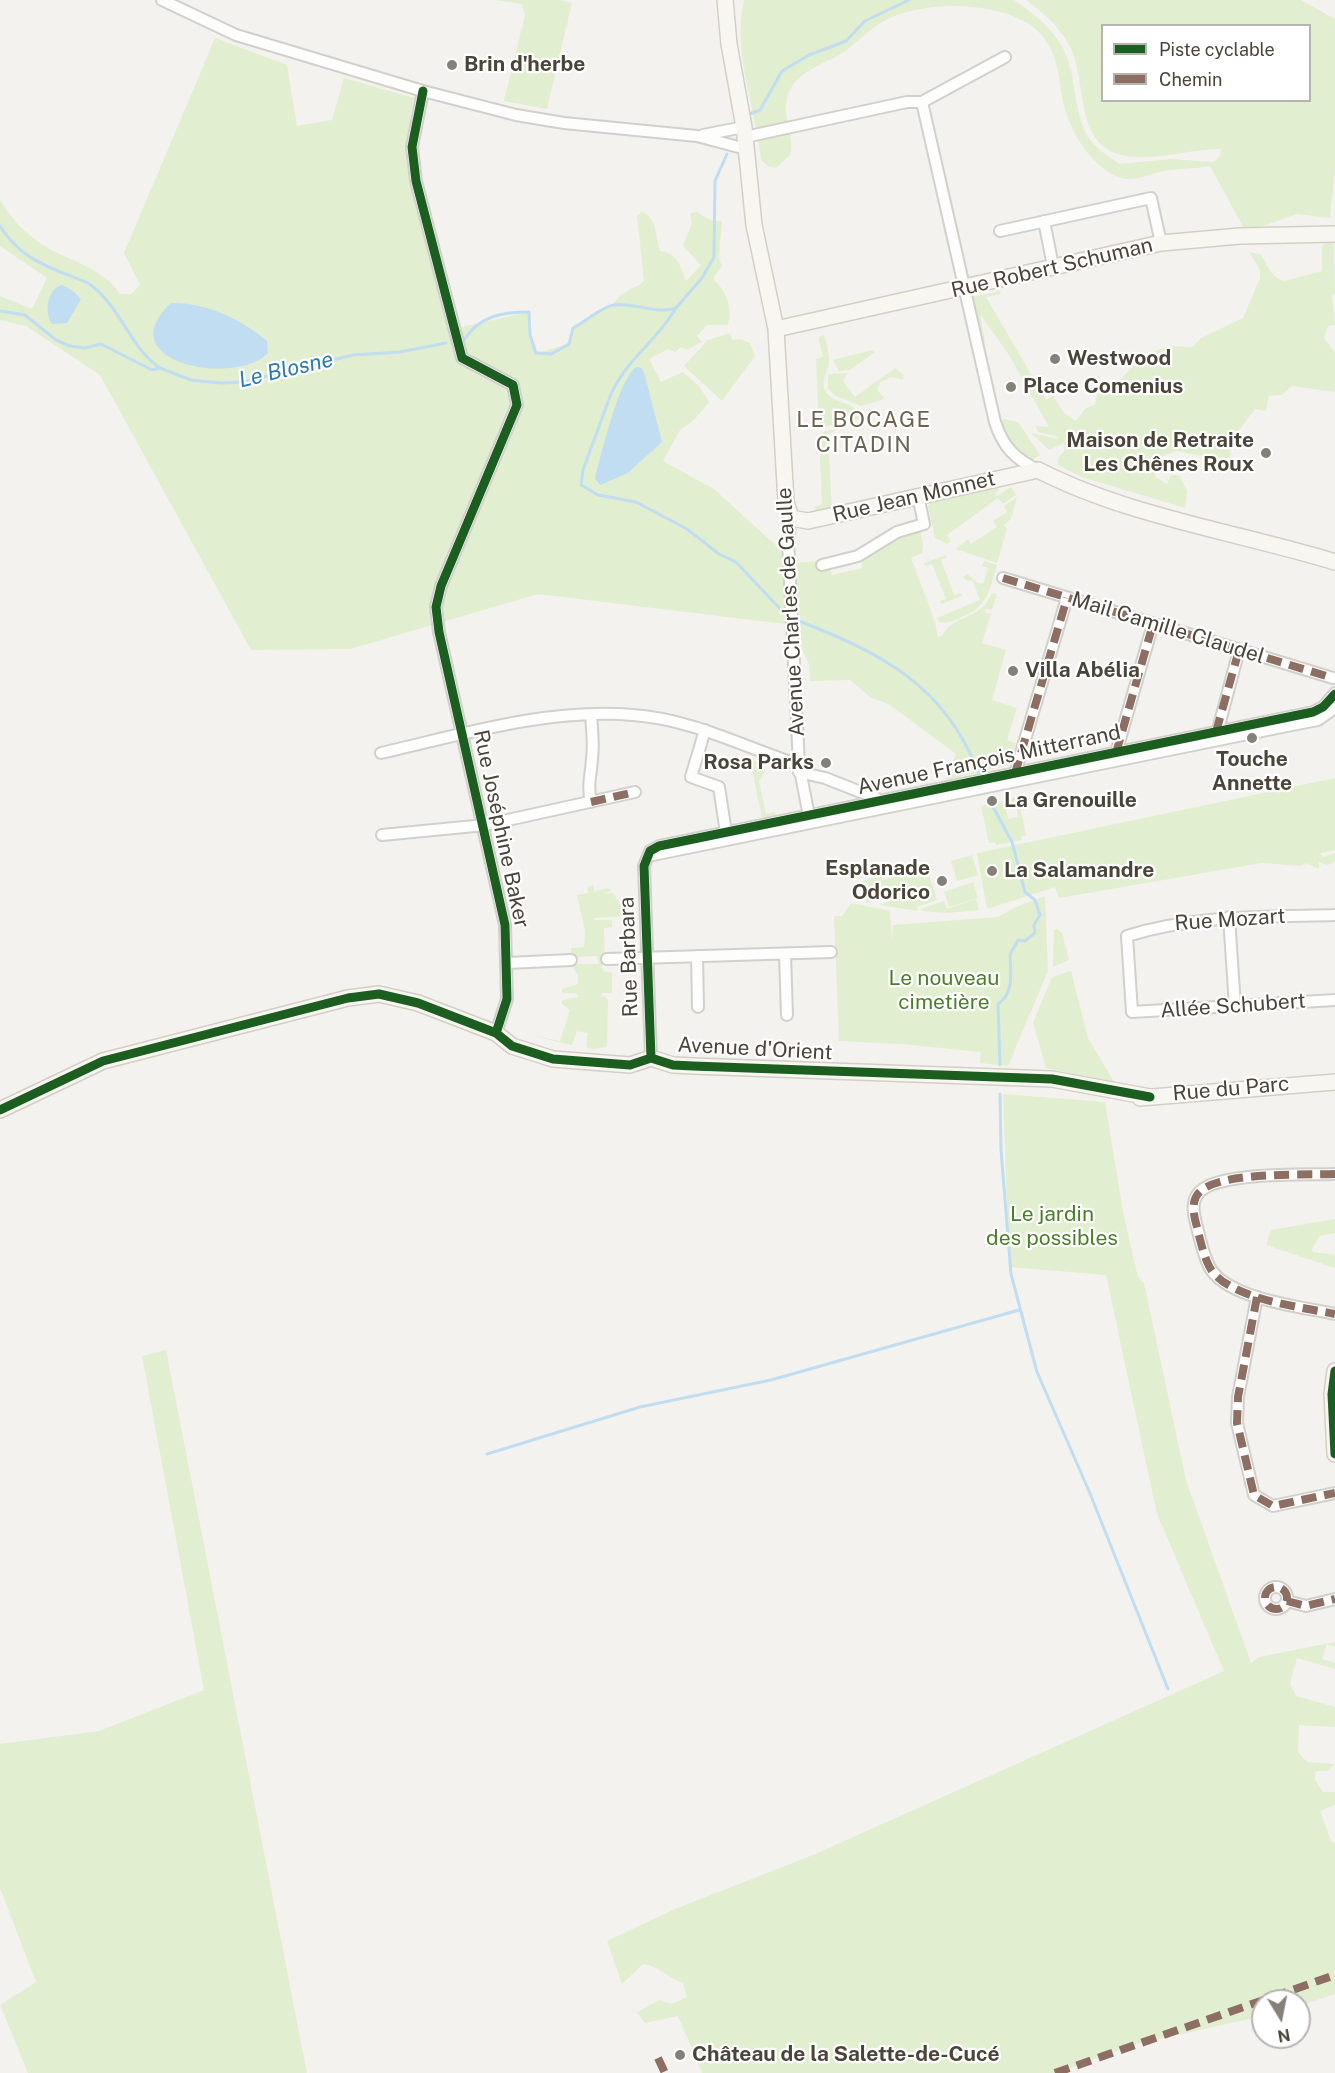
<!DOCTYPE html>
<meta charset="utf-8">
<style>
body{margin:0}
#map{position:relative;width:1335px;height:2073px;overflow:hidden;background:#f4f2ee;font-family:"Public Sans",sans-serif}
canvas{display:block}
.legend{position:absolute;left:1101px;top:24px;width:210px;height:78px;box-sizing:border-box;background:#fff;border:2px solid #b7b4b0;margin:0;padding:8px 10px;list-style:none;font-size:18px;color:#4b4439}
.legend li{display:flex;align-items:center;gap:12px;height:30px}
.legend b{width:30px;border:2px solid #b7b4b0}
.north{position:absolute;left:1251px;top:1989px;width:60px;height:60px;box-sizing:border-box;background:#fff;border:2px solid #b7b4b0;border-radius:50%;rotate:170deg;font-size:16px;font-weight:700;line-height:24px;text-align:center;color:#4b4439}
.north::after{content:'';display:block;margin:auto;width:21px;height:27px;background:#868178;clip-path:polygon(50% 0,100% 100%,50% 72%,0 100%)}
</style>
<div id="map">
<canvas width="1335" height="2073"></canvas>
<ul class="legend">
<li><b style="height:8px;background:#1b5e20"></b>Piste cyclable</li>
<li><b style="height:8px;background:#8d6e63"></b>Chemin</li>
</ul>
<div class="north">N</div>
</div>
<script>
const c = document.querySelector('canvas').getContext('2d');
c.lineJoin = 'round';
function paint(path, color) { c.fillStyle = color; c.fill(path, 'evenodd'); }
function stroke(path, color, width, dash) { c.strokeStyle = color; c.lineWidth = width; c.lineCap = dash ? 'butt' : 'round'; c.setLineDash(dash || []); c.stroke(path); }
function label(font, color, halo, rows, align = 'center') {
  c.font = font + ' "Public Sans",sans-serif'; c.lineWidth = 4.5; c.setLineDash([]); c.textBaseline = 'middle'; c.strokeStyle = halo; c.fillStyle = color; for (const [text, x, y, turn = 0] of rows) {
    c.save(); c.translate(x, y); c.rotate((+turn || 0) * Math.PI / 180); c.textAlign = isNaN(turn) ? turn : align; if (halo) c.strokeText(text, 0, 0); c.fillText(text, 0, 0); c.restore();
  }
}
paint(new Path2D(`
 M495,0H560L572,3L547,109L504,101L525,15L522,4Z
 M744,0H1014C1034,14 1058,32 1067,57C1076,82 1074,113 1088,137C1095,148 1109,157 1120,164L1171,159L1214,162L1220,156L1221,149C1193,149 1162,159 1134,157C1073,153 1088,89 1072,51C1064,31 1043,12 1026,0H1301L1335,19V170L1330,218L1297,214L1246,232L1210,166C1195,169 1179,168 1165,171C1153,173 1141,179 1129,179C1125,179 1116,177 1112,174C1092,164 1075,138 1068,118C1055,85 1065,53 1033,27C996,0 922,0 882,22C867,31 856,44 842,53C824,65 802,69 791,88C778,111 794,131 791,154L776,168L769,167L761,160C756,108 732,52 744,0ZM1102,26H1310V100H1102Z
 M215,38L287,65L297,126L332,120L344,78L414,98L406,143L409,175L448,330L529,312L530,335L536,353L569,344L573,328L613,305C621,290 634,290 644,281L637,215L642,212C658,218 655,237 660,251C677,253 681,266 686,281L701,265L683,246L692,223L690,213L697,212L710,220L722,221L719,257L722,266L714,276L715,281C726,290 733,310 728,325H707L697,336L702,342L687,350L681,347L675,352L668,349L649,359L661,382L683,372L699,386L709,402L694,420L680,430L663,461L714,489L782,551L785,624L538,594L350,649L251,650L100,375L26,326L0,320V296L32,309L47,278L0,246V200C11,219 27,235 46,247C72,262 103,268 120,294H131L140,285L124,253ZM619,398H650L662,442L628,473L595,478Z
 M1330,241L1333,243L1334,247L1335,293L1332,296L1335,325L1328,326L1324,338L1335,353V392L1292,386L1282,395L1269,396L1266,411L1255,409L1231,441L1230,461L1176,451L1155,459V477L1167,484L1171,475H1179L1187,491L1185,508L1082,477L1058,465V458L1065,450L1064,443L1049,450L1031,433L1058,439L1056,436L1038,432L1036,426L1049,427L1009,355L980,314L985,342L982,343L972,297L1000,291L1001,294L986,297L1046,400L1053,396L1064,413L1076,421L1085,409L1095,404L1098,390L1102,389L1105,393L1111,385L1120,380L1136,363L1157,350L1171,346L1192,347L1201,338L1243,318L1260,278V270L1249,252L1260,254C1268,264 1271,279 1285,281L1322,271V246Z
 M730,333L732,340L740,339L750,343L755,356L722,401L684,366L708,340Z
 M824,335C826,342 829,351 829,358C830,372 815,385 831,397C839,403 848,402 856,409L834,424L819,429L816,359L823,357L818,337Z
 M873,350L875,352L850,370L839,371L833,360Z
 M895,368L904,375L903,380L892,377L881,382L877,390L885,399L861,406L834,395L828,388V374L848,373L843,381L855,397Z
 M860,411L864,416L828,434L832,511L817,515L815,507L822,504L819,437L823,434L822,432L834,429Z
 M1005,419L1018,422L1040,455L1032,460C1017,450 1006,438 1001,420Z
 M998,486L999,490L995,493L997,496L1011,487L1016,495L1003,504L998,498L947,535L951,541L947,544L935,538L928,507L930,501Z
 M1017,497L1011,519L1004,525L1007,529L997,563L956,549L968,539L971,544L997,527L993,521L1007,512L1004,506Z
 M920,530L923,543L922,553L911,558L934,619L938,637L942,636C952,614 981,621 992,593L997,594L992,610L985,609V613L991,614L982,643L1006,650L992,700L1017,708L1007,740L1016,743L1010,765L945,780L956,754L890,705L870,697L850,680L810,681L809,664L802,649L795,563L819,561L821,569L830,567L832,575L862,568L861,558L899,535Z
 M946,555L947,557L941,560L954,595L961,593L962,596L941,604L940,601L946,599L932,564L925,566L924,563Z
 M984,561L997,565C988,595 988,607 957,619C951,622 946,624 939,622L937,618L980,600L973,581L966,580L963,577L968,574L976,582L983,584L988,568L982,566Z
 M750,759L764,765L765,771L759,781L766,814L775,812L776,816L762,818Z
 M1335,778V850L1320,853L1323,857L1335,853V861L1328,865L1319,862V869L1306,863L1301,866L1262,863L1059,898L1055,887L987,909L977,853Z
 M1018,797L1026,835L1021,837L1022,840L996,845L995,842L989,843L981,806L1004,801L1008,819L1018,817L1016,806L1012,807L1010,799Z
 M972,855L978,875L957,881L951,861Z
 M927,869L937,900L917,907L918,911L880,905L887,902L886,899L867,903L862,881L882,876L883,880L909,872L910,875Z
 M973,882L978,898L949,907L944,892Z
 M593,885L595,894L596,891L609,888L611,891L603,894L613,893L628,916L594,918V920H612V927L604,928L605,962L601,967L604,971L612,973V993H602L601,996L607,998L608,1001L607,1047L593,1049L586,1047L588,1033L577,1031L572,1045L529,1035L560,1041L570,1010L562,1004V1000L579,997L576,993H562V989L578,984V976L572,964H599L597,956L572,957L571,948L584,947L585,931L577,895L588,893L587,887Z
 M1045,896L1048,971L1008,1066L980,1063L981,1052L901,1044L839,1041L834,916H842L851,903L890,911L892,941L893,925L998,917L1016,907Z
 M976,899L979,910L948,913L922,911L921,909L944,901L947,909Z
 M1057,929L1062,933L1069,960L1053,967L1054,930Z
 M1071,971L1088,1038L1114,1082L1046,1068L1033,1023L1052,977Z
 M1003,1094L1105,1102L1123,1212L1138,1277L1144,1283L1186,1480L1251,1663L1259,1657L1335,1642V1647L1327,1644L1322,1659L1335,1663V1669L1297,1658L1290,1683L1296,1696L1335,1707V1727L1299,1725L1298,1752L1307,1762L1334,1764L1328,1771H1316L1315,1780L1323,1792H1335V1805L1320,1811L1332,1843L1335,1842V1994L1299,2006V2001H1263V2016L1137,2044L1055,2073H702L678,2016L645,2023L637,2012L659,2000L672,2004L687,1997L683,1983C670,1979 657,1965 643,1964L622,1984L607,1941L675,1909L813,1855L1224,1671L1157,1514L1106,1275L1009,1267Z
 M1335,1219V1233L1320,1236L1312,1249L1313,1252L1335,1255V1268L1266,1245L1271,1230Z
 M166,1350L307,2073H28L0,2005L36,1982L0,1888V1744L99,1731L204,1690L142,1356Z`), '#e1eecf');
paint(new Path2D(`
 M62,285L73,291L81,299L67,323L52,324C44,312 47,289 62,285Z
 M171,303C205,302 241,319 267,341L268,353C236,387 107,363 171,303Z
 M636,367L642,368L645,376L662,442L628,473L600,485L595,478C602,453 618,381 636,367Z`), '#c0ddf1');
stroke(new Path2D(`
 M750,114L760,110L782,71L809,55L846,41L865,21L909,0
 M0,226C17,254 41,265 71,276C77,279 87,281 92,286C120,307 132,350 160,368
 M0,311L25,315L56,340L70,346L85,348L101,344L152,370L160,368L191,380L221,383L243,382L353,355L400,352L446,343
 M464,340C479,316 502,312 529,312L530,335L536,353L551,354L569,344L573,328C585,322 601,307 614,305C636,302 655,315 676,308L702,278L714,257L715,181L727,154
 M609,399C625,359 655,344 676,308
 M608,402L583,470L581,485L598,495L636,502L687,529L719,554L736,562L784,613
 M799,621C881,653 945,685 978,772
 M991,803L1012,842L1025,892L1035,900L1040,915L1034,925L1035,933L1025,941L1018,940C1017,944 1010,952 1010,956C1011,971 1014,994 998,1004L1000,1065
 M1000,1094L1001,1150L1011,1274L1037,1372L1089,1491L1168,1689
 M487,1454L640,1407L771,1380L1019,1310`), '#c0ddf1', 3);
const street = new Path2D(`
 M162,0L236,35L423,91L516,115L564,123L697,136L746,149
 M423,91L412,147L416,181L462,358L513,385L517,405L441,586L436,607L439,632L505,925L507,999L496,1033
 M922,102L995,422C1003,447 1015,459 1038,470
 M703,135L744,127
 M745,137L907,102H922L1005,57
 M1044,221L1053,266
 M1000,231L1151,198L1161,243
 M791,518L788,541L799,765
 M822,565L858,556L897,532L924,524L918,496
 M1003,578L1333,678
 M705,730L691,777L719,787L727,839
 M1216,737L1239,650
 M381,753C464,734 548,708 633,715C692,719 744,747 799,765L809,816L814,822
 M1117,757L1116,753L1153,624
 M799,772L825,778L876,798L882,804
 M1018,778L1016,770L1067,598
 M591,802C587,786 591,775 592,759C594,745 592,729 591,715
 M382,835L485,825L635,792
 M648,856L1292,725L1318,720L1335,708
 M1335,915C1264,917 1195,915 1127,936L1132,1012L1335,1000
 M1229,917L1235,1006
 M785,954L787,1015
 M697,956L698,1007
 M607,959L831,952
 M508,963L571,960
 M651,1058L644,866L650,851L659,846L1313,712L1323,707L1335,693
 M1335,1174C1304,1175 1228,1172 1203,1189C1190,1198 1193,1213 1197,1227C1200,1239 1203,1254 1209,1266C1225,1299 1302,1307 1335,1314
 M1257,1297L1238,1397L1237,1423L1254,1495L1273,1506L1335,1493
 M1265 1598a11 11 0 1 1 22 0a11 11 0 1 1-22 0Z
 M1287,1601L1306,1606L1335,1599`);
const secondary = new Path2D(`
 M725,0L729,44L744,127L754,225L776,329L786,502L791,518L808,521L1038,470C1130,517 1237,532 1335,562
 M776,329L1161,243L1240,236L1335,234
 M1140,1098L1335,1082
 M0,1110L103,1061L348,998L379,994L418,1003L496,1033L512,1046L553,1059L630,1065L651,1058L673,1065L693,1066L1052,1079L1150,1097
 M1335,1371L1332,1394L1335,1454`);
stroke(street, '#d2d0cb', 14);
stroke(secondary, '#d3cfc5', 18);
stroke(street, '#fdfdfc', 10);
stroke(secondary, '#f7f6f1', 15);
stroke(new Path2D(`
 M1003,578L1333,678
 M1216,732L1239,650
 M1116,753L1153,624
 M1017,775L1016,770L1067,598
 M591,802L635,792
 M1335,1174C1304,1175 1228,1172 1203,1189C1190,1198 1193,1213 1197,1227C1200,1239 1203,1254 1209,1266C1225,1299 1302,1307 1335,1314
 M1257,1297L1238,1397L1237,1423L1254,1495L1273,1506L1335,1493
 M1265 1598a11 11 0 1 1 22 0a11 11 0 1 1-22 0Z
 M1287,1601L1306,1606L1335,1599
 M658,2058L665,2073
 M1055,2073L1335,1975`), '#8d6e63', 8, [15, 8]);
stroke(new Path2D(`
 M423,91L412,147L416,181L462,358L513,385L517,405L441,586L436,607L439,632L505,925L507,999L496,1033
 M651,1058L644,866L650,851L659,846L1313,712L1323,707L1335,694
 M0,1110L103,1061L348,998L379,994L418,1003L496,1033L512,1046L553,1059L630,1065L651,1058L673,1065L693,1066L1052,1079L1150,1097
 M1335,1371L1332,1394L1335,1454`), '#1b5e20', 9);
for (const [x, y, r, color] of [
 [452,65,6,"#868178"],
 [1055,359,6,"#868178"],
 [1011,387,6,"#868178"],
 [1266,453,6,"#868178"],
 [1013,671,6,"#868178"],
 [1252,738,6,"#868178"],
 [826,763,6,"#868178"],
 [992,801,6,"#868178"],
 [992,871,6,"#868178"],
 [942,881,6,"#868178"],
 [680,2055,6,"#868178"]
]) { const dot = new Path2D(); dot.arc(x, y, r, 0, 2 * Math.PI); c.fillStyle = color; c.fill(dot); stroke(dot, '#fff', 2); }
label('bold 21px', '#4b4439', '#fff', [
 ["Brin d'herbe",464,65],
 ["Westwood",1067,359],
 ["Place Comenius",1023,387],
 ["Maison de Retraite",1254,441,"right"],
 ["Les Chênes Roux",1254,465,"right"],
 ["Villa Abélia",1025,671],
 ["Touche",1252,760,"center"],
 ["Annette",1252,784,"center"],
 ["Rosa Parks",814,763,"right"],
 ["La Grenouille",1004,801],
 ["Esplanade",930,869,"right"],
 ["Odorico",930,893,"right"],
 ["La Salamandre",1004,871],
 ["Château de la Salette-de-Cucé",692,2055]
], 'left');
label('21px', '#4b4439', '#fff', [
 ["Rue Robert Schuman",1052,268,-13],
 ["Rue Jean Monnet",914,497,-13],
 ["Avenue Charles de Gaulle",791,612,-93],
 ["Mail Camille Claudel",1168,628,17],
 ["Avenue François Mitterrand",989,760,-12],
 ["Rue Joséphine Baker",501,829,78],
 ["Rue Mozart",1230,920,-4],
 ["Rue Barbara",629,957,-92],
 ["Allée Schubert",1233,1006,-4],
 ["Avenue d'Orient",755,1049,3],
 ["Rue du Parc",1231,1089,-5]
]);
label('21px', '#4a7f2a', '#fff', [
 ["Le nouveau",944,979],
 ["cimetière",944,1003],
 ["Le jardin",1052,1215],
 ["des possibles",1052,1239]
]);
label('italic 22px', '#2e7ab2', '#fff', [
 ["Le Blosne",286,370,-13]
]);
c.letterSpacing = '1.5px';
label('22px', '#6e6250', '#fff', [
 ["LE BOCAGE",864,420],
 ["CITADIN",864,445]
]);
c.letterSpacing = '0px';
</script>
